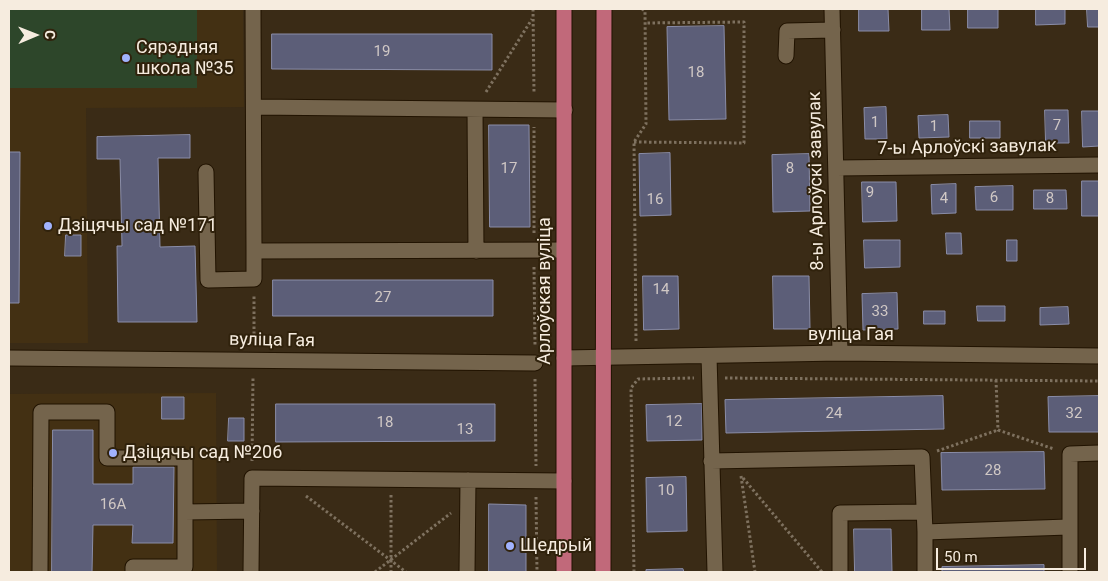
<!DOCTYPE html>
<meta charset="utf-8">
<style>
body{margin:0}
#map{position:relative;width:1108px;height:581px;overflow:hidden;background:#3a2b16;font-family:Roboto,sans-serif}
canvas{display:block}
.frame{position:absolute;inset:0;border:10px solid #f6ecdf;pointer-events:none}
.north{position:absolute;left:10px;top:10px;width:50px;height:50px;-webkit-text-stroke:4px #30220c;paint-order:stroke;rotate:89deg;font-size:14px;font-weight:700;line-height:20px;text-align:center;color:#f6ecdf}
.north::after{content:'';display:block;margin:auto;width:18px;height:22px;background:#f6ecdf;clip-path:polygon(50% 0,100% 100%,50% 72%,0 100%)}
.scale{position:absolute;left:936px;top:548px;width:150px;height:22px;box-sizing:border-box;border:2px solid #f6ecdf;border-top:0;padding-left:6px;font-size:15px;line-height:18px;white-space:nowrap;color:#f6ecdf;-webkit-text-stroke:4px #30220c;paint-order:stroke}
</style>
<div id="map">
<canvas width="1108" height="581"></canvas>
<div class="frame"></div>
<div class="north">С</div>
<div class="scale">50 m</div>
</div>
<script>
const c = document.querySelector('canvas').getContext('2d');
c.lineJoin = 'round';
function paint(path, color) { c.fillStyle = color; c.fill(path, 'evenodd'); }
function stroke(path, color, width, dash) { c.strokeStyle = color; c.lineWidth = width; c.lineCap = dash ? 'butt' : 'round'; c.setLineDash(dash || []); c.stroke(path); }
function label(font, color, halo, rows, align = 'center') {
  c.font = font + ' Roboto,sans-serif'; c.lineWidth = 4; c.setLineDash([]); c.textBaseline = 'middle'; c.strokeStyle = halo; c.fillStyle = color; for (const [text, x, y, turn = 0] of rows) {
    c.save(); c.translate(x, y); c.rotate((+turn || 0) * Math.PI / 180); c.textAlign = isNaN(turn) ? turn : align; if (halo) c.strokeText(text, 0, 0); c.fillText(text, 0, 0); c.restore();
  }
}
paint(new Path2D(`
 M9,9H243L244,107L86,108L88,343H9Z
 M216,393L217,572H9V394Z`), '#433013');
paint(new Path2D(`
 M9,9H197V88H9Z`), '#2d462a');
const building = new Path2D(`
 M859,9H888L889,31H859Z
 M922,9H949L950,30H922Z
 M968,9H998V28H968Z
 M1036,9H1065V24L1036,25Z
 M1087,9H1099V27H1088Z
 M724,26L726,119L669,120L667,27Z
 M272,34H492V70L272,69Z
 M886,107L887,139H865L864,108Z
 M1045,110H1068L1069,143H1046Z
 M1082,111H1099V146L1083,147Z
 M948,115L949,137L919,138L918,116Z
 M970,121H1000V138H970Z
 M489,125H529L530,227H490Z
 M190,135V158H158L160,247L195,246L197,322H118L117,246H122L120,159H97V137Z
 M9,152H20L19,303H9Z
 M670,153L671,215L640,216L639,154Z
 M809,154L810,211L773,212L772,155Z
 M1082,181H1099V216H1082Z
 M862,182H896L897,221L863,222Z
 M956,184V213L932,214L931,185Z
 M1013,186V210H976L975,187Z
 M1034,190H1066L1067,209H1034Z
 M946,233H961L962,254H947Z
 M66,235H81V256H65Z
 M864,240H900V267L865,268Z
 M1007,240H1017V261H1007Z
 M643,276H678L679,329L644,330Z
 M773,276H809L810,329H774Z
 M273,280H493V316H273Z
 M897,293L898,329L863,330L862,294Z
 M977,306H1005V321H978Z
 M1068,307L1069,324L1040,325V308Z
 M924,311H945V324H924Z
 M943,396L944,429L726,433L725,400Z
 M1099,396V432H1049L1048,397Z
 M162,397H184V419H162Z
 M276,404H495V441L276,442Z
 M702,404V440L647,441L646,405Z
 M229,418H244V441H228Z
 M53,430H93V484H133V467H174L173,543H132L133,525H93L92,572H52Z
 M1044,452L1045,489L942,490L941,453Z
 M686,477L687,531L647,532L646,478Z
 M489,504L526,505V572H489Z
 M854,529H891L892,572H855Z
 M1044,565V572H942V567Z
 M683,569L684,572H646V570Z`);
paint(building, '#5c5e78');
stroke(building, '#8a8da8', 1);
const minor = new Path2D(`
 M253,9L254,251L563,250
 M832,9L840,353
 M786,56L787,31L833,30
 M254,107L565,110
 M475,110L476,251
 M836,168L1099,165
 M206,172L208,280L254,279V251
 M709,356L715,572
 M9,358L535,363
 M564,358L840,353L1099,356
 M711,461L922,457L925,532
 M185,512L252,511
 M40,572L41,412H107V458H185V567H133V572
 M251,572L252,478L564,481
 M467,572L468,480
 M840,572V513L924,512
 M925,572V532L1068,527
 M1070,572V454L1099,453`);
const major = new Path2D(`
 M564,572V9
 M603,572L604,9`);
stroke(minor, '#211301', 17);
stroke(major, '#211301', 17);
stroke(new Path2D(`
 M533,9L534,93
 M486,92L532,19
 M634,142L744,143V22L645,23
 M534,233V127
 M534,267L535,346
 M636,341L634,142L646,124L645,11L642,9
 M254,344V295
 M725,378L1099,381
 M535,379L536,466
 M996,380L998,430L1054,449
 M937,451L998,430
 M252,461L253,377
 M741,476L755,572
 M743,478L822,572
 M391,495V572
 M306,496L406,572
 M536,497L537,572
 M375,572L451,513
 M634,572L631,388L638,379L694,378`), '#7e715f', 3, [2.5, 2.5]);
stroke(minor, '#74644c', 15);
stroke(major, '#c1697a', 15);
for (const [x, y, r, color] of [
 [126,58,5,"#a1b2fd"],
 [48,226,5,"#a1b2fd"],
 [113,453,5,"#a1b2fd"],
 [510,546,5,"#a1b2fd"]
]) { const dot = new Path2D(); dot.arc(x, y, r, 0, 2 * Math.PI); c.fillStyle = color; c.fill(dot); stroke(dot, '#30220c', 2); }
label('15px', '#d0c8c5', null, [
 ["19",382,52],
 ["18",696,73],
 ["1",875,123],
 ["7",1057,126],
 ["1",934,127],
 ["17",509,169],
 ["8",790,169],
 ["9",870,193],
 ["6",994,198],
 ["4",944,199],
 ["8",1050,199],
 ["16",655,200],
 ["14",661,290],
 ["27",383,298],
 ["33",880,312],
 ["24",834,414],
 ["32",1074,414],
 ["12",674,422],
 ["18",385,423],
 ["13",465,430],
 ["28",993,471],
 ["10",666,491],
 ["16А",113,505]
]);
label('18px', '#f6ecdf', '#30220c', [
 ["Сярэдняя",136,48],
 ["школа №35",136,69],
 ["Дзіцячы сад №171",58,226],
 ["Дзіцячы сад №206",123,453],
 ["Щедрый",520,546]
], 'left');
label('18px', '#f6ecdf', '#30220c', [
 ["7-ы Арлоўскі завулак",967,148,-1],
 ["8-ы Арлоўскі завулак",817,181,-91],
 ["Арлоўская вуліца",545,291,-90],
 ["вуліца Гая",851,335],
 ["вуліца Гая",272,341,1]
]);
</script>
